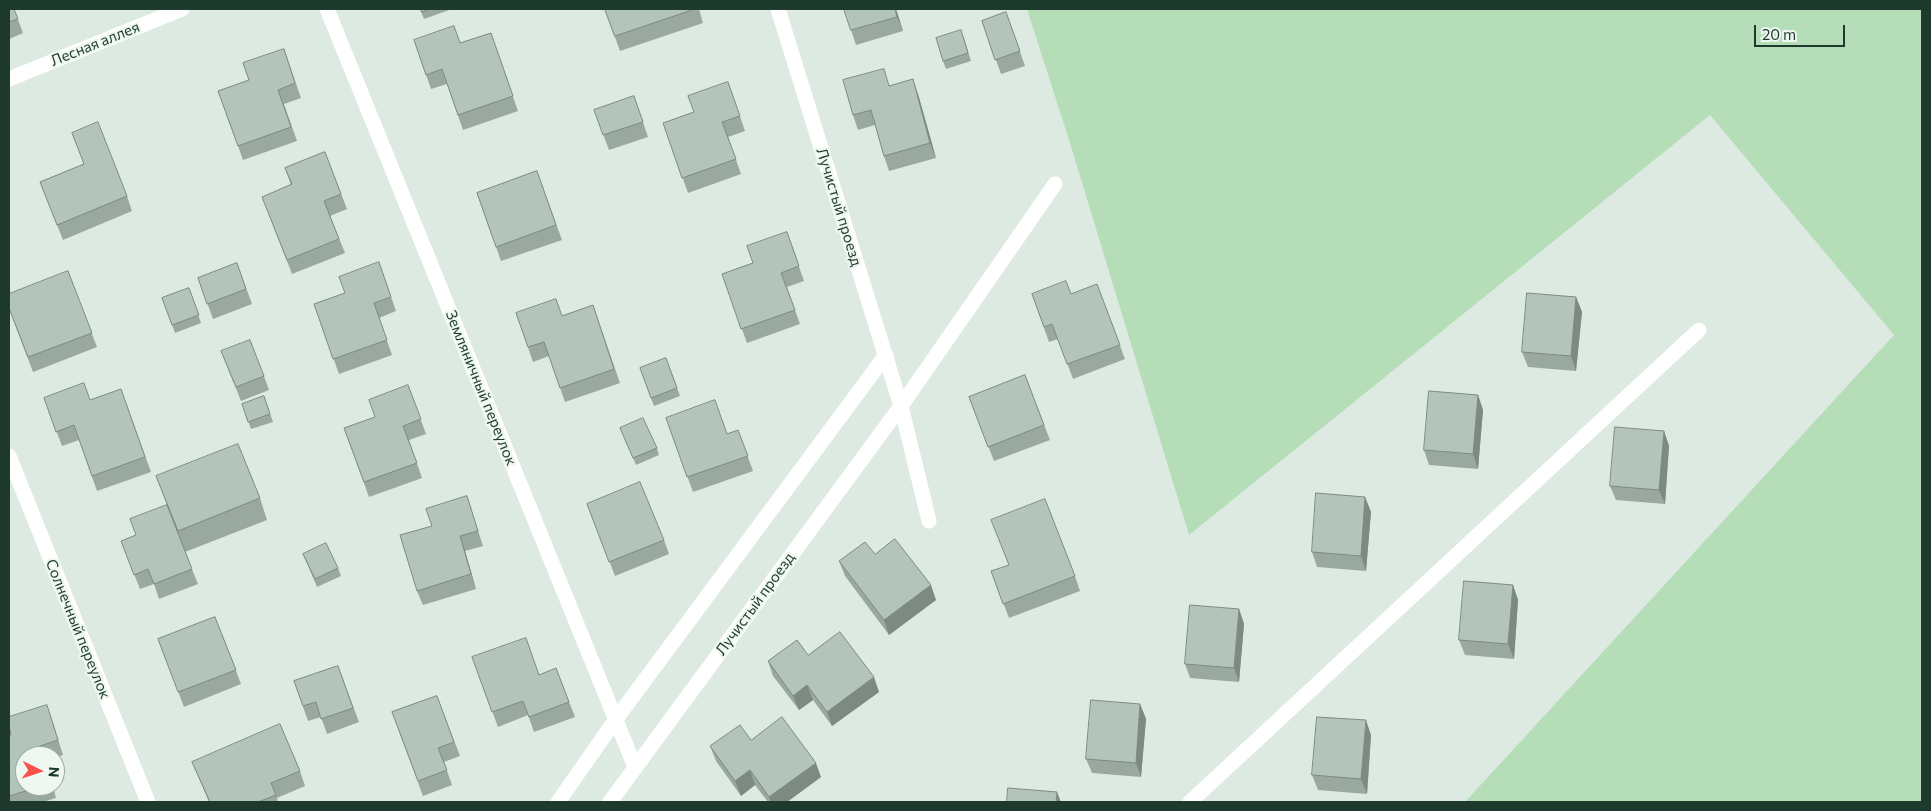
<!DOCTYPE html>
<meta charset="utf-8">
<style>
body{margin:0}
#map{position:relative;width:1931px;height:811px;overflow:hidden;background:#ddeae2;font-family:Commissioner,sans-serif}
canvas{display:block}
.frame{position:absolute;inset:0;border:10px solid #1e3a2d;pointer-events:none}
.north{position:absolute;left:15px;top:746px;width:50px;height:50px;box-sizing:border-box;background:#eef7f0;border:1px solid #9baba2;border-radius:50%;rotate:94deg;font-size:14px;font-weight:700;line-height:20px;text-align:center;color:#1e3a2d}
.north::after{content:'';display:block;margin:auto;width:18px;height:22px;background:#fa504c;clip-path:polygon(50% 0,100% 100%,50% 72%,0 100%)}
.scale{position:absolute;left:1754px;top:25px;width:91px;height:22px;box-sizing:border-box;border:2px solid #1e3a2d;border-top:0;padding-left:6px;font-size:15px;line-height:18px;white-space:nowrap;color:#1e3a2d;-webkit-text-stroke:4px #eef7f0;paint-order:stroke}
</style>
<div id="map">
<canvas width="1931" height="811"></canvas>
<div class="frame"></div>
<div class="north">N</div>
<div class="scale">20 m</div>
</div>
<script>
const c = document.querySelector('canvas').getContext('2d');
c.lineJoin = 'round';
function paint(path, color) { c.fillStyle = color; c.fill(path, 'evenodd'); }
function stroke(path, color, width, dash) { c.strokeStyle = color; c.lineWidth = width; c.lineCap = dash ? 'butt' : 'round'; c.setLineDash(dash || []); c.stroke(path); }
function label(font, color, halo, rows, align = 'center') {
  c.font = font + ' Commissioner,sans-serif'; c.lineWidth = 4.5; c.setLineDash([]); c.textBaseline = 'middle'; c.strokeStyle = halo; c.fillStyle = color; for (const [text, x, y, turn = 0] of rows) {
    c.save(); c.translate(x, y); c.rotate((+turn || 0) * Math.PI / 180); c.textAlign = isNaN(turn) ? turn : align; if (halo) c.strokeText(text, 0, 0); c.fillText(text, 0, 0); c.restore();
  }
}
paint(new Path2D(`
 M1027,9H1922V802H1465L1894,335L1710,115L1189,535L1070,143Z`), '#b5ddb7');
stroke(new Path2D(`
 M327,9L635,767
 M778,9L901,406L929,521
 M9,79L182,9
 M9,456L148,802
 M558,802L616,719L886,355
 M610,802L901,406L1055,184
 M1190,802L1699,330`), '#fff', 15);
paint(new Path2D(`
 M9,9H14L23,33L9,39Z
 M420,9H452L424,19Z
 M605,9H699L703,23L620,51Z
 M896,9L903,31L856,45L851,30Z
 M1006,12L1025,66L1001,74L982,21Z
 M491,33L518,111L463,130L447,84L431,89L414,40L460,43Z
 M964,38L971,61L946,69L943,61Z
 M284,49L301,98L284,104L297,141L243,160L218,91L249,80Z
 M728,82L745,131L728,137L741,174L688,193L663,123L694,112Z
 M890,85L918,94L936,158L889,171L884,156L875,125L858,130L853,115Z
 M634,96L648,137L609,150L594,110Z
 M72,133L127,196L132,211L63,240L40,182L84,164Z
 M325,152L347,209L330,216L345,253L292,274L262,197L291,185L285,168Z
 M537,171L562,240L501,261L477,193Z
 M787,232L804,281L787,287L800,324L747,343L722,274L753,263Z
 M379,262L396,311L379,318L392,355L339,374L314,304L345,293Z
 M237,263L252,304L213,319L198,278Z
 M68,271L97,347L33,372L9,309Z
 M1097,284L1125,359L1073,379L1058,339L1049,342L1032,294H1071Z
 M189,288L201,323L175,333L162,298Z
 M1576,297L1582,312L1576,371L1528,367L1522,352Z
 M593,305L620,383L565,402L549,356L533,362L516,313L562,316Z
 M221,351L264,376L269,390L241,401Z
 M666,358L680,396L654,406L640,368Z
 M1025,375L1050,440L994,461L969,397Z
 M408,385L426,434L409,440L422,478L369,497L344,428L375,417Z
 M121,389L151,472L97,491L79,440L62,446L44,398L90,400Z
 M1478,395L1483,410L1478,469L1429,465L1424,450Z
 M264,396L273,422L251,429L242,404Z
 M666,418L727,434L738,430L753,471L693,492Z
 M620,428L657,448L659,455L636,465Z
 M1664,431L1669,446L1665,504L1616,500L1610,486Z
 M156,476L260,498L267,520L185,552L198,584L159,599L154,584L140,589L121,541L136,535L167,505Z
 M467,496L483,546L465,551L476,589L423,605L417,591L432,526Z
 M1365,497L1371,512L1366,571L1317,567L1312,552Z
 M587,504L664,540L669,554L615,576Z
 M303,554L338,568L341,576L317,587Z
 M875,554L936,600L889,635L845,576L839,561Z
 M991,571L1075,576L1080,591L1009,618Z
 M1513,585L1518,600L1514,659L1465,655L1459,640Z
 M1239,609L1244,624L1239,682L1190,678L1185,664Z
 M215,617L241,684L184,707L158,639Z
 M808,655L879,692L832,726L813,700L799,710L773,676L768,661Z
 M472,657L539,675L556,668L575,717L534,732L528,715L498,727Z
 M338,666L359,722L327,734L321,717L308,721L294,681Z
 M437,696L460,756L444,762L452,785L423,796L392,712Z
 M1140,704L1146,719L1141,777L1092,773L1086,759Z
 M52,720L63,755L55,757V756H25V786H53L56,798L43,802H9V736Z
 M1371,735L1367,794L1318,790L1312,775Z
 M751,740L821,777L787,802H768L755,785L741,796L716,761L710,746Z
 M192,762L300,771L305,786L277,798L278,802H209Z`), '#9aa9a0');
paint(new Path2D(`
 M895,9H896L903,31L897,17Z
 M913,79L918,94L936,158L930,143Z
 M1576,297L1582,312L1576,371L1571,356Z
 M1478,395L1483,410L1478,469L1473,454Z
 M1664,431L1669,446L1665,504L1659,490Z
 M1365,497L1371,512L1366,571L1361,556Z
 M460,536L465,551L476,589L471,574Z
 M931,585L936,600L889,635L884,620Z
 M1513,585L1518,600L1514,659L1508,644Z
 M1239,609L1244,624L1239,682L1234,668Z
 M874,677L879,692L832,726L827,712Z
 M807,685L813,700L799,710L793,696Z
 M1140,704L1146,719L1141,777L1136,763Z
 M1366,720L1371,735L1367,794L1361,779Z
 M816,763L821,777L787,802H771L769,797Z
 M750,770L755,785L741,796L735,781Z
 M1057,792L1061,802H1056Z`), '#7d8a82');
const building = new Path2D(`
 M9,9H14L18,19L9,22Z
 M421,9H429L422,12Z
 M605,9H695L615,36Z
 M844,9H895L897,17L851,30Z
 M1006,12L1020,51L995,60L982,21Z
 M454,26L460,43L491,33L513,96L458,115L442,69L426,75L414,40Z
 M961,30L968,53L943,61L936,38Z
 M284,49L295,83L278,90L291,127L238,146L218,91L249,80L243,63Z
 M884,69L889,86L913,79L930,143L884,156L871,110L853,115L843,80Z
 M728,82L740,116L722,122L736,159L682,178L663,123L694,112L688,96Z
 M634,96L643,122L603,135L594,110Z
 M98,122L127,196L57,225L40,182L84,164L72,133Z
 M325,152L341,194L324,201L339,239L287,260L262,197L292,184L285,168Z
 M537,171L556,225L496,247L477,193Z
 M787,232L799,266L781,273L795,310L741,329L722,274L753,263L747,246Z
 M379,262L391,297L374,303L387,340L333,359L314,304L345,293L339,277Z
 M237,263L246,289L207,304L198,278Z
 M68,271L92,333L28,357L9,308V294Z
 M1066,281L1071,294L1097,284L1120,345L1067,364L1052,324L1044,327L1032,294Z
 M189,288L199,315L172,325L162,298Z
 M1527,293L1576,297L1571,356L1522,352Z
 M556,299L562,316L593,305L614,369L560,388L544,342L528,347L516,313Z
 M250,340L264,376L236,387L221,351Z
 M666,358L677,388L651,398L640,368Z
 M1025,375L1044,425L988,447L969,397Z
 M84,383L90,400L121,389L145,457L92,476L74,425L56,432L44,398Z
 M408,385L421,419L403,426L417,463L364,482L344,428L375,417L369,400Z
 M1429,391L1478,395L1473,454L1424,450Z
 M264,396L270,414L248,422L242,404Z
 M715,400L727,434L738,430L748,456L687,477L666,418Z
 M643,418L657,448L633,458L620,428Z
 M1615,427L1664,431L1659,490L1610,486Z
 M238,444L260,498L178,531L156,476Z
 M640,482L664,540L609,562L587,504Z
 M1316,493L1365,497L1361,556L1312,552Z
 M467,496L478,531L460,536L471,574L417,591L400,535L432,526L426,509Z
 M1045,499L1075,576L1003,604L991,571L1009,565L991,520Z
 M167,505L192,569L154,584L148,569L134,575L121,541L136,535L130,519Z
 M895,539L931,585L884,620L839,561L865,542L875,554Z
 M326,543L338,568L315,579L303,554Z
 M1464,581L1513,585L1508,644L1459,640Z
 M1190,605L1239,609L1234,668L1185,664Z
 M215,617L236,670L178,692L158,639Z
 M840,632L874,677L827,712L807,685L793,696L768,661L797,640L808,655Z
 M526,638L539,675L556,668L569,702L529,717L523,701L492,712L472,657Z
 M338,666L353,708L321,719L316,702L303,706L294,681Z
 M437,696L454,742L438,748L447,770L418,781L392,712Z
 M1091,700L1140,704L1136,763L1086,759Z
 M47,705L58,740L40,746L43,756H25V786H42L9,796V736L11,735L9,726V717Z
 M782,717L816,763L769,797L750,770L735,781L710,746L740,725L751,740Z
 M1317,717L1366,720L1361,779L1312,775Z
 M280,724L300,771L271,783L276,795L258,802H210L192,762Z
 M1008,788L1057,792L1056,802H1007Z`);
paint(building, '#b3c5ba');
stroke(building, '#7d8a82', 1);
label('15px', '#1e3a2d', '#eef7f0', [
 ["Лесная аллея",95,44,-22],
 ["Лучистый проезд",839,207,73],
 ["Земляничный переулок",481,388,68],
 ["Лучистый проезд",755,604,-54],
 ["Солнечный переулок",78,629,68]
]);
</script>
